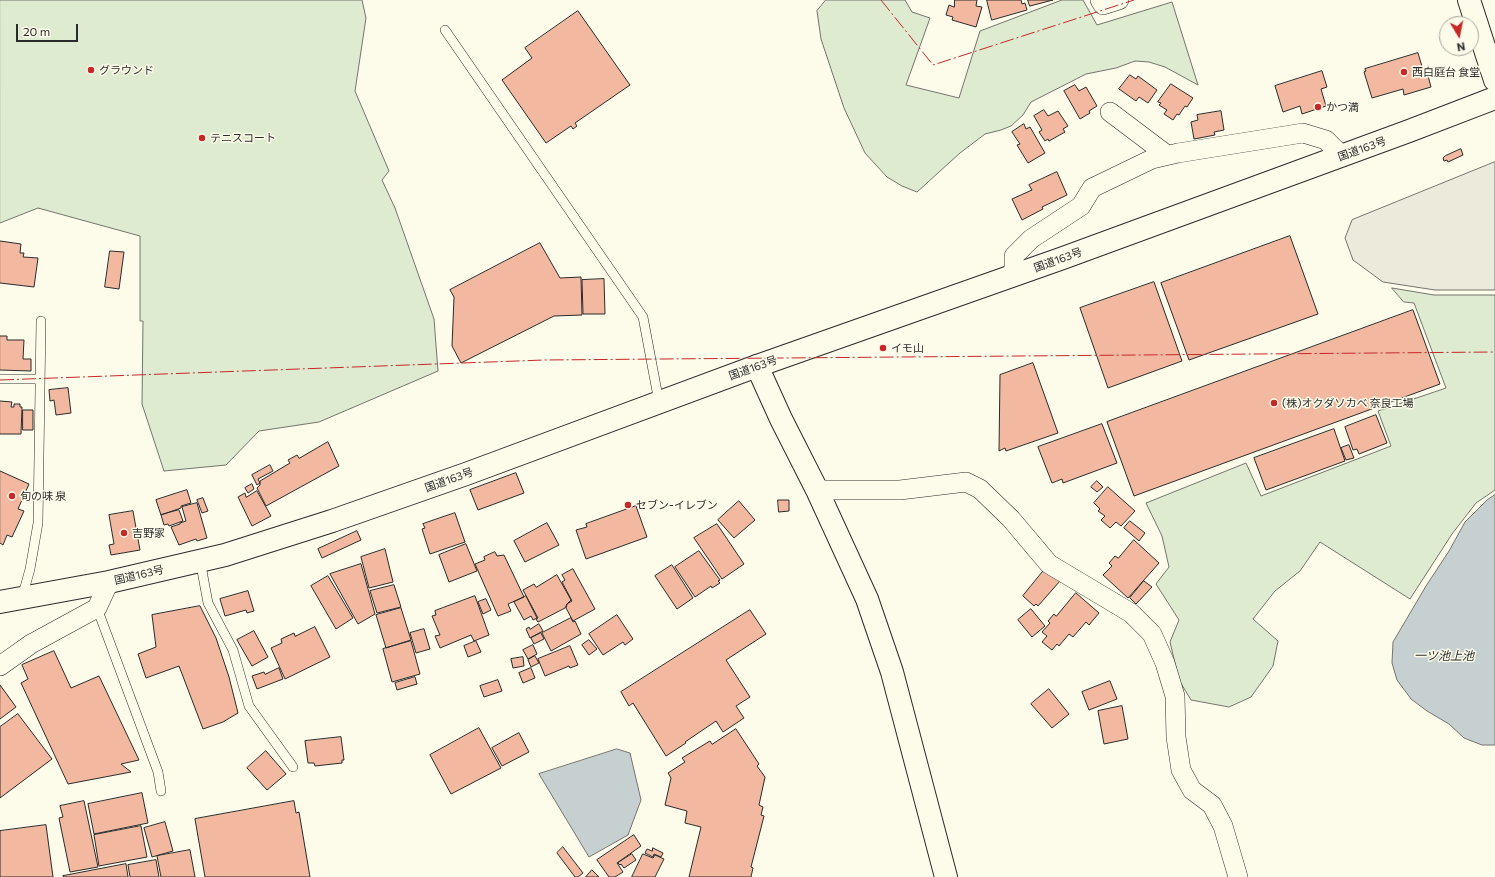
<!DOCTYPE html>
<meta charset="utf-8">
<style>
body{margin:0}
#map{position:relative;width:1495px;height:877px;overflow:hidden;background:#fdfbea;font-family:Commissioner,sans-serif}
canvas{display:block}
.north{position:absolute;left:1439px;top:16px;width:40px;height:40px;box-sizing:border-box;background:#fdfbea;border:1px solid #a9a89e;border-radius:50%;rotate:170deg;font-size:11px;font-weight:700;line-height:16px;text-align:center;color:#2b2b2b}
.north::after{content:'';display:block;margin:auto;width:14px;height:18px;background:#c62828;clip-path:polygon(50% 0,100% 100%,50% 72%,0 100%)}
.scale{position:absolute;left:16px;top:24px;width:62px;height:18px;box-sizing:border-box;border:2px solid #2b2b2b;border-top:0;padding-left:5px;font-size:12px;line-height:14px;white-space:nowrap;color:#2b2b2b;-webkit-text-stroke:3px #fdfbea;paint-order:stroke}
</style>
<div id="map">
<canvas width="1495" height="877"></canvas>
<div class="north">N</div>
<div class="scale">20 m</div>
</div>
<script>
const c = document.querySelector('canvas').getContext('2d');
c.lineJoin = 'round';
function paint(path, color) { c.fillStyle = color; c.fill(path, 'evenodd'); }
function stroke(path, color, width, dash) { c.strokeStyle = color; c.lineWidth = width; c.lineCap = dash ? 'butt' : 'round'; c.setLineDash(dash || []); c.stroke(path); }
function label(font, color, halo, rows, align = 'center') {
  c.font = font + ' Commissioner,"Noto Sans JP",sans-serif'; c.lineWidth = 3; c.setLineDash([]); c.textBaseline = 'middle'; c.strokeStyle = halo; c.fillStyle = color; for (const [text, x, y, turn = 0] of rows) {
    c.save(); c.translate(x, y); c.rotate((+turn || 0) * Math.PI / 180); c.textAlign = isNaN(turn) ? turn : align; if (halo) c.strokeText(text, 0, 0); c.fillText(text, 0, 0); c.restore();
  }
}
const green = new Path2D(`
 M0,0H362L366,18L355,91L389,171L382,180L395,208L434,319L438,371L319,422L259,431L226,465L164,471L142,404L143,321H140V236L38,208L0,223Z
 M826,0H905L912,12L930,18L906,85L959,98L980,31L1062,0H1083L1097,25L1172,2L1198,85L1165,67L1149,62L1135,61L1116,68L1086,74L1031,102L1023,115L1011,126L1001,130L985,134L960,153L917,192L902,186L887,177L865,153L844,108L821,39L817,11Z
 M1392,288L1434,295H1495V490L1476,503L1452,534L1410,599L1320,542L1300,571L1275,591L1253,619L1278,641L1273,666L1251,697L1229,707L1191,700L1179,680L1170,642L1179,620L1156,584L1169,567L1162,536L1146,503L1246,463L1261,496L1391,446L1378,411L1446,388L1414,303L1404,302Z`);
paint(green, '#deebd1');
stroke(green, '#74746e', 1);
const parking = new Path2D(`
 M1495,162V290H1435L1383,282L1353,260L1345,238L1352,220Z`);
paint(parking, '#eceadb');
stroke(parking, '#74746e', 1);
const water = new Path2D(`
 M1495,495V745H1482L1464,738L1449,724L1427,711L1411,699L1397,680L1392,663L1393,642L1426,586L1449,551L1465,522L1487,500Z
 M617,749L630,753L641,800L628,835L589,857L539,774Z`);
paint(water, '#c7d0d0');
stroke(water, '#74746e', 1);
const building = new Path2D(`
 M955,0H977L976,6L982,7L976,27L952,20L953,17L946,15L949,5L954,7Z
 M987,0H1021L1022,4L1025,3L1027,10L992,20Z
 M1028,0H1053L1030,6Z
 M578,11L630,85L575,123L577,126L573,129L571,126L546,143L502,80L532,58L525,48Z
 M1418,53L1424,73L1427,72L1431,87L1404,95L1403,89L1372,98L1364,72L1366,71L1365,69Z
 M1322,71L1327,87L1321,89L1326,106L1302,114L1300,106L1283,112L1275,86Z
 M1130,75L1136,79L1138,76L1157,90L1148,103L1139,97L1136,101L1119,89Z
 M1171,84L1193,98L1187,107L1185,106L1179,115L1177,114L1173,120L1164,114L1167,110L1159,105L1161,103L1158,102Z
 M1075,85L1079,91L1086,87L1097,106L1089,111L1090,113L1080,119L1064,91Z
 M1044,110L1048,116L1058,111L1068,126L1063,129L1065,132L1049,141L1048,139L1045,141L1039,132L1042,130L1034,116Z
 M1221,111L1224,130L1214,132L1215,135L1194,139L1191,122L1198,120L1197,115Z
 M1024,124L1026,129L1030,127L1045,153L1028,163L1017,145L1020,144L1012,132Z
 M1461,149L1463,155L1448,162L1447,160L1444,161L1443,158L1445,156Z
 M1057,172L1067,195L1042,207L1043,209L1022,220L1012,199L1032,190L1029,185Z
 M1290,236L1318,314L1189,360L1161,283Z
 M0,241L21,244L20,253H24L23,257L38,258L34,287L0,283Z
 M540,243L560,278L581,277L582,315L554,316L461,363L452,346L454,297L450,290Z
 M110,251L124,252L119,289L105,287Z
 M604,279L605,314H583L582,280Z
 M1154,282L1182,361L1108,388L1080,308Z
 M1413,310L1440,384L1134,496L1107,422Z
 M0,336H7V340H24L23,359H31V371L0,370Z
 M1033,363L1058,433L1006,451L1005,448L999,451L1000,375Z
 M68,388L71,413L56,415L54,400L50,401L49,390Z
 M0,401L12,402L11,407H14V404H20V407H22L21,434H0Z
 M23,410H33V430H23Z
 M1376,415L1387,443L1359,454L1357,449L1353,450L1345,427Z
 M1102,424L1117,463L1063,483L1062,479L1052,483L1038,447Z
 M1334,429L1345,461L1266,490L1254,458Z
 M328,442L339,466L266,506L257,488L260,485V481L290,463L288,460L297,455L299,458Z
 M1349,445L1354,458L1346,460L1341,448Z
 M270,465L273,471L258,479L260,483L257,485L252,475Z
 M0,471L29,484L18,509L24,511L12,537L7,535L3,545L0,543Z
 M516,473L524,493L478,510L470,490Z
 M1097,481L1103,487L1097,492L1091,487Z
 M252,484L254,489L248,493L245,488Z
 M1108,487L1135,511L1121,526L1116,522L1110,528L1101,520L1105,516L1098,511L1100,509L1094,503Z
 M187,490L191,503L181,506V508L161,515L156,500Z
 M257,491L271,516L252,526L238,497L245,493L246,497Z
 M203,498L208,511L202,513L197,500Z
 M778,500H789V511L779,512Z
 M739,501L755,520L734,538L718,520Z
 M197,503L207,538L197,541L196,539L179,545L171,527L180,524V523L186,521L182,507Z
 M636,506L647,537L586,559L576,530L587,527L586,524Z
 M179,510L183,521L169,526L168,524L164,525L161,515Z
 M133,511L140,550L111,555L109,545L114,544L109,515Z
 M455,513L465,542L430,554L422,529L425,528L423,524Z
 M1130,521L1145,533L1139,541L1124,528Z
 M547,523L559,545L525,562L514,541Z
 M717,524L744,564L722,579L694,538Z
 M357,531L361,540L322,558L318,549Z
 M1134,540L1159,563L1128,598L1103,575L1112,566L1109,563L1115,556L1118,558Z
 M466,544L477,571L449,582L439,555Z
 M385,549L393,582L369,588L361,557Z
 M699,551L720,580L718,581L720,583L712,588L711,586L695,597L675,567Z
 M495,552L497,556L504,555L524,597L508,604L511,611L498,616L475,564L485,560L484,557Z
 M361,564L375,614L358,624L330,574Z
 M672,565L693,598L677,609L655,576Z
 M573,569L595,609L573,621L566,608L567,604L572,601L562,582L565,580L562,575Z
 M1045,569L1060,581L1038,606L1036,604L1034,606L1023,596Z
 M557,575L571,600L567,604L565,608L538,622L536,619L538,618L523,590L534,584L536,587Z
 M328,576L353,618L336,629L311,586Z
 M1144,581L1152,587L1136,604L1130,598Z
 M394,585L401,607L377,613L370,591Z
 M248,591L254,611L247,613L246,610L225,616L220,599Z
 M1076,593L1099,613L1089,625L1086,622L1073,637L1069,634L1059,646L1057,644L1052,650L1042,642L1047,636L1042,632L1050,623L1048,621L1054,614L1056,616Z
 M475,596L489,635L474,641L471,635L440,648L435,636L440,635L432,616L436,615L435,611Z
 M526,596L537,618L533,620L531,616L524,620L514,602Z
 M486,599L491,610L483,614L478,602Z
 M200,606L216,638L229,677L238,713L223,722L203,729L179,666L146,678L138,654L156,647L152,615Z
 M401,608L411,640L386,648L376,615Z
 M1031,609L1045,626L1032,637L1018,620Z
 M750,610L766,634L726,660L750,697L736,706L744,718L723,732L716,721L685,742L686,743L666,756L633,703L629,706L621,692Z
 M617,615L633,639L625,645L623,642L603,655L589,634Z
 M571,618L573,622L575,621L581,634L551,651L542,633Z
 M539,624L543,631L530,638L526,629L529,627L530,629Z
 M315,627L330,657L285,679L271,648L282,643L281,639L294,633L295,636Z
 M424,629L430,649L416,653L410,633Z
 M254,631L268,657L252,666L237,640Z
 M541,633L544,639L534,644L531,638Z
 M589,640L597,649L589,655L582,645Z
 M411,641L420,674L392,682L383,649Z
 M476,641L481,652L468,657L464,646Z
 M533,645L537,654L528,659L523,650Z
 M570,646L578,665L570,668L569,666L545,676L538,659Z
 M54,651L71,688L99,676L139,760L121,764L131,772L68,784L21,683L28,679L22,665Z
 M535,656L539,663L531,667L528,660Z
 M523,657L524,666L513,668L511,659Z
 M279,668L283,679L257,689L252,676L264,672L265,674Z
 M531,668L535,678L523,683L519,673Z
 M415,677L417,684L397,690L395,683Z
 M498,680L502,691L484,697L480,686Z
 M1110,681L1117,699L1089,710L1082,692Z
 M0,685L16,707L0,719Z
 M1049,689L1069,714L1052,728L1031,704Z
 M1122,706L1128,739L1104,744L1098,711Z
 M18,714L52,759L0,798V727Z
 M479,728L501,768L451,794L430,755Z
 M736,729L759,764L757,766L765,777L759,805L763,807L761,815L764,816L751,867L753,868L751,877H689L701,827L685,823L687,811L665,805L671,778L668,773L685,762L682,758L710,741L712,744Z
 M519,733L529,752L502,766L492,748Z
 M341,737L344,760H342V763L315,766L314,763H308L305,741Z
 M266,751L286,774L267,790L247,768Z
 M142,793L148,823L94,834L88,804Z
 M84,801L98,867L70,872L59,818L63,817L60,806Z
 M294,801L296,813L299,812L310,877H205L195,819Z
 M165,822L173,851L152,857L144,828Z
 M46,825L53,877H0V831Z
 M141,826L147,857L99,866L94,835Z
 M634,835L641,846L617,863L623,872L615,877H609L597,860Z
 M563,847L583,873L578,877H575L557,853Z
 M653,848L663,853L661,857L654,854L653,857L645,853L647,849L652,851Z
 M190,850L195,877H161L157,856Z
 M632,854L636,860L624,868L621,864L620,865L618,863Z
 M643,854L653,858L655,855L664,859L655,877H632Z
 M156,860L159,877H130L128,865Z
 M126,864L128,877H64L63,876Z
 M592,870L599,877H586Z`);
paint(building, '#f2b8a0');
stroke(building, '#2b2b2b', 1);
const service = new Path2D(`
 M445,30L643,317L659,402
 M0,379H40
 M200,560L208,603L233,650L249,706L293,767
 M22,598L30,569L38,523L41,321
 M97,608L158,772L161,791`);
const minor = new Path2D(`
 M1100,0L1103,5L1119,0
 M1110,112L1167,155
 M1014,276V256L1031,239L1081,206L1092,188L1152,159L1178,153L1303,133L1326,140L1342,156
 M817,490H900L966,482L980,489L1011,519L1049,564L1131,613L1152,634L1165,663L1175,696L1176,737L1181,770L1192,790L1212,805L1223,826L1238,877
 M0,666L31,644L97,608L109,582`);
const tertiary = new Path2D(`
 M1469,0L1495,80
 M757,366L781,419L817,490L867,599L892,672L946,877`);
const trunk = new Path2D(`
 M0,602L109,582L225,555L332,521L466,474L757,366L1063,258L1409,131L1495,98`);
stroke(service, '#2b2b2b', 10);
stroke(minor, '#2b2b2b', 20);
stroke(tertiary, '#2b2b2b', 24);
stroke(trunk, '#2b2b2b', 24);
stroke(service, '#fdfbea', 9);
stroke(minor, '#fdfbea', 19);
stroke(tertiary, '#fdfbea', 22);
stroke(trunk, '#fdfbea', 22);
stroke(new Path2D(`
 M881,0L933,65L1134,0
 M0,380L544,360L1495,352`), '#c62828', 1, [14, 3, 2, 3]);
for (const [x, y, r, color] of [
 [91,70,4,"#c62828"],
 [1404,72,4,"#c62828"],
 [1318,107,4,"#c62828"],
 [202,138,4,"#c62828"],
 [883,348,4,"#c62828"],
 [1274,403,4,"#c62828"],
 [12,496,4,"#c62828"],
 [628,505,4,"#c62828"],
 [124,533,4,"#c62828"]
]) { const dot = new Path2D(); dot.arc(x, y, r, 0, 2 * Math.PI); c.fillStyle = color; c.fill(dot); stroke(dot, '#fdfbea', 1.5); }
label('11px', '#2b2b2b', '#fdfbea', [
 ["グラウンド",99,70],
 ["西白庭台 食堂",1412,72],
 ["かつ満",1326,107],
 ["テニスコート",210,138],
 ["イモ山",891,348],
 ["(株)オクダソカベ 奈良工場",1282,403],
 ["旬の味 泉",20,496],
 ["セブン-イレブン",636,505],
 ["吉野家",132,533]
], 'left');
label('11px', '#2b2b2b', '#fdfbea', [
 ["国道163号",1362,149,-20],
 ["国道163号",1058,260,-20],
 ["国道163号",753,368,-20],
 ["国道163号",449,480,-20],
 ["国道163号",139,575,-13]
]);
label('italic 12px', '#2b2b2b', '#fdfbea', [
 ["一ツ池上池",1444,656]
]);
</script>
